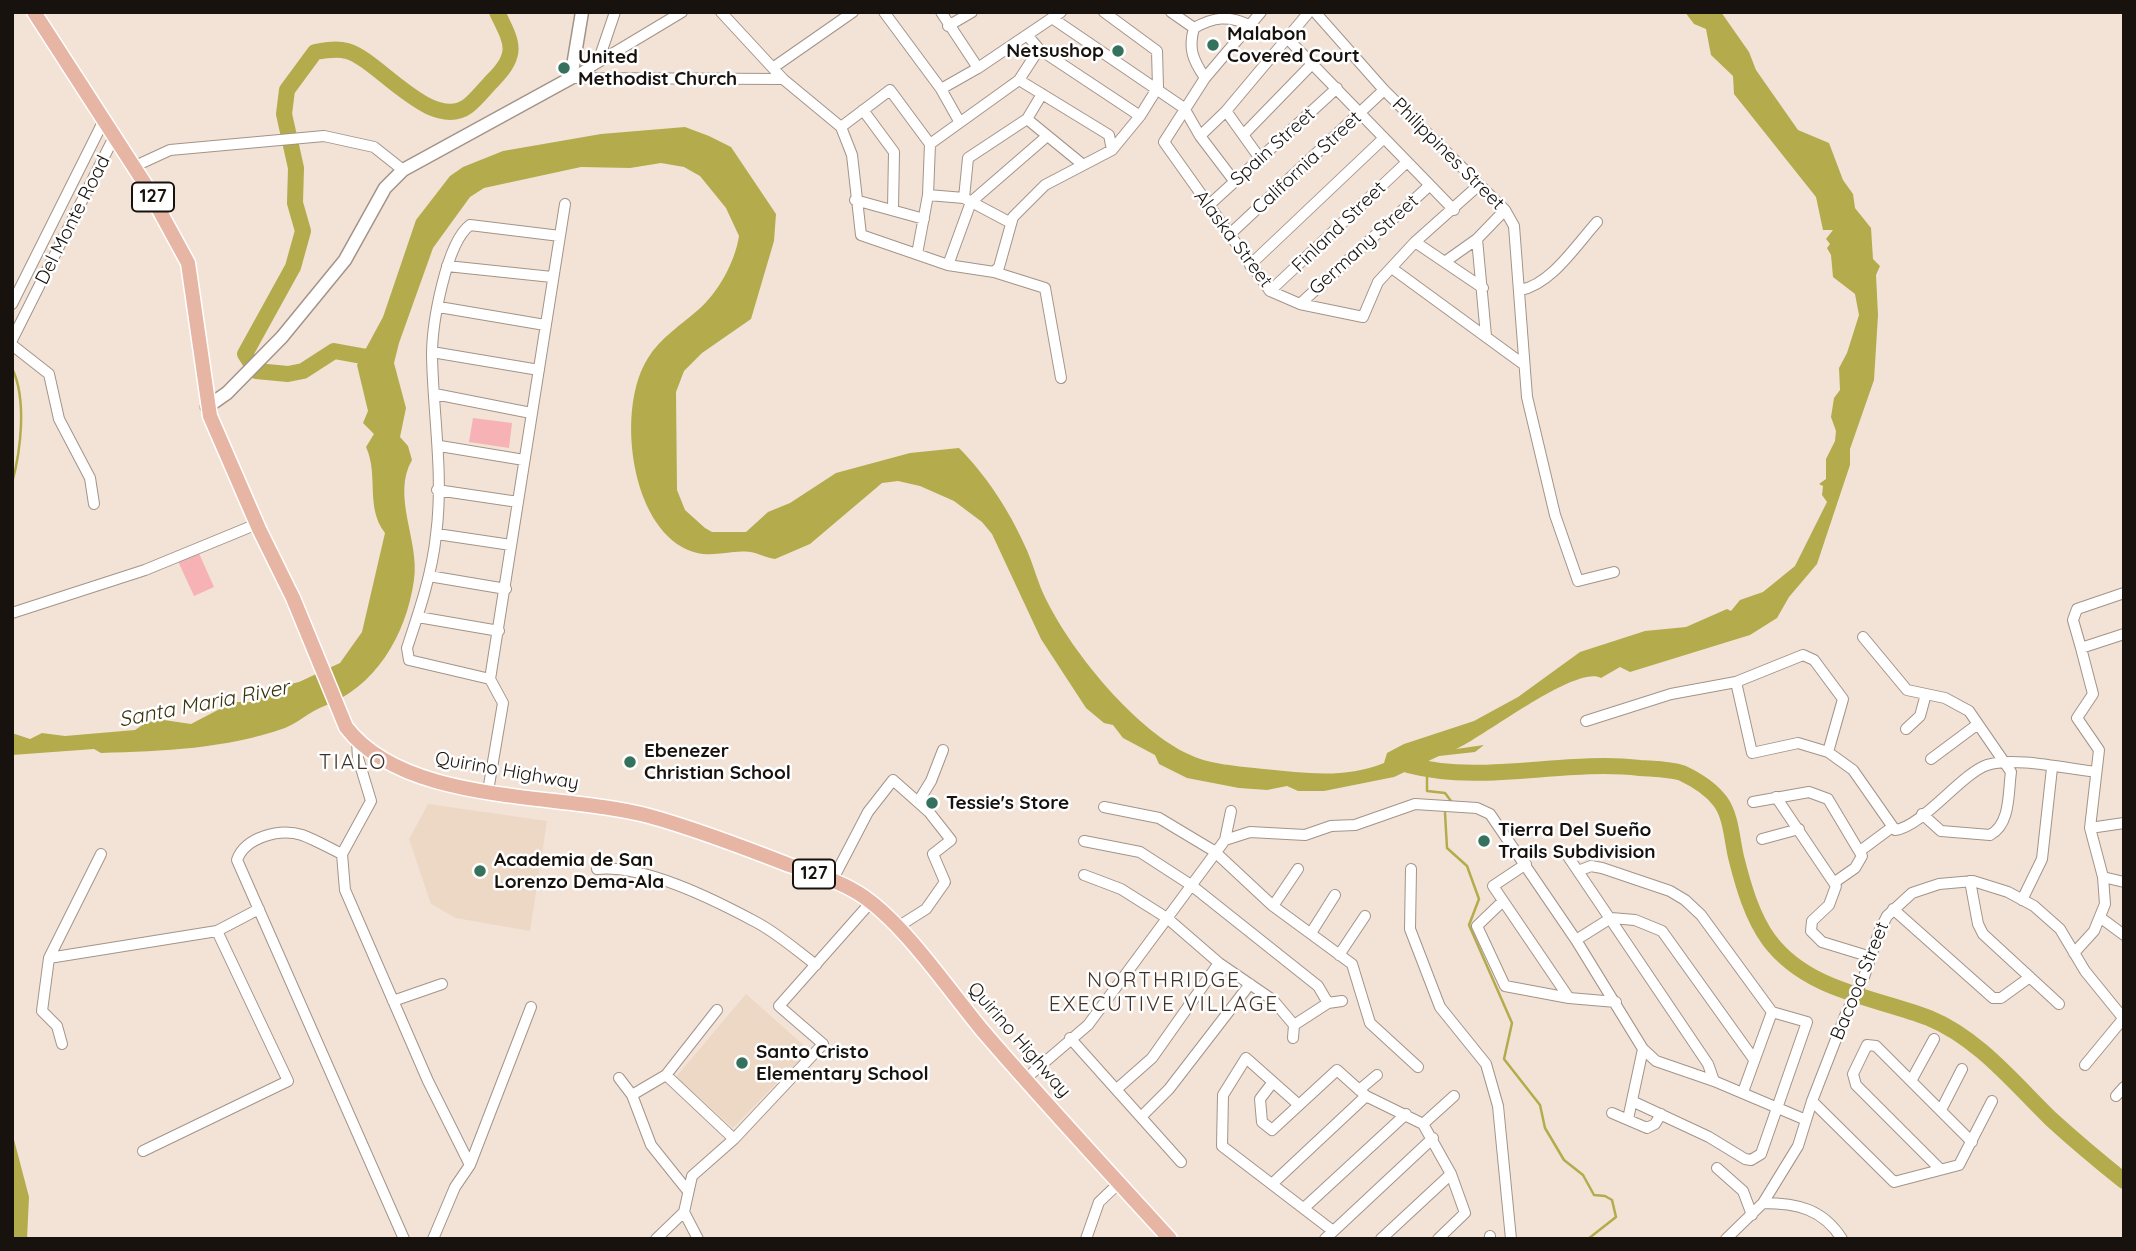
<!DOCTYPE html>
<meta charset="utf-8">
<style>
body{margin:0}
#map{position:relative;width:2136px;height:1251px;overflow:hidden;background:#f3e3d6;font-family:Quicksand,sans-serif}
canvas{display:block}
.frame{position:absolute;inset:0;border:14px solid #17120e;pointer-events:none}
</style>
<div id="map">
<canvas width="2136" height="1251"></canvas>
<div class="frame"></div>
</div>
<script>
const c = document.querySelector('canvas').getContext('2d');
c.lineJoin = 'round';
function paint(path, color) { c.fillStyle = color; c.fill(path, 'evenodd'); }
function stroke(path, color, width, dash) { c.strokeStyle = color; c.lineWidth = width; c.lineCap = dash ? 'butt' : 'round'; c.setLineDash(dash || []); c.stroke(path); }
function label(font, color, halo, rows, align = 'center') {
  c.font = font + ' Quicksand,sans-serif'; c.lineWidth = 5; c.setLineDash([]); c.textBaseline = 'middle'; c.strokeStyle = halo; c.fillStyle = color; for (const [text, x, y, turn = 0] of rows) {
    c.save(); c.translate(x, y); c.rotate((+turn || 0) * Math.PI / 180); c.textAlign = isNaN(turn) ? turn : align; if (halo) c.strokeText(text, 0, 0); c.fillText(text, 0, 0); c.restore();
  }
}
paint(new Path2D(`
 M428,804L547,821L530,931L456,918L431,904L409,839Z
 M746,994L809,1050L733,1128L676,1077Z`), '#edd7c5');
paint(new Path2D(`
 M473,418L512,423L509,448L469,442Z
 M197,549L214,587L194,596L177,559Z`), '#f6b2b4');
paint(new Path2D(`
 M1685,12H1721L1749,52L1756,70L1798,130L1829,143L1843,180L1853,194L1855,208L1871,228L1873,259L1880,266L1876,275L1878,315L1874,380L1850,449V465L1817,564L1789,597L1777,618L1750,635L1630,672L1620,667L1601,678C1577,664 1482,738 1456,749L1484,745L1475,752L1439,756L1394,777L1324,791H1298L1287,786L1267,790L1239,788L1187,778L1159,764L1155,755L1123,738L1113,725L1104,723L1086,708L1041,639L992,534L982,522L954,501L920,486L898,481L882,483L810,544L775,559C768,558 762,555 755,553C729,547 710,563 682,547C629,517 617,406 648,358C660,338 681,325 698,310C718,293 735,262 739,236L726,208L700,176L684,167L661,163L630,168L581,167L484,188L470,197L433,248L399,343L394,363L406,408L400,437L408,446L412,460C391,496 420,541 414,580C406,636 375,688 322,707C309,712 298,723 285,728C225,749 164,751 101,753L94,749L12,755V733L30,739L42,733L65,736L135,730L147,722L164,720L191,724L233,702H255L274,688L299,682L340,663L362,632L385,533C365,507 379,475 366,447L374,434L363,423L368,411L357,365L383,317L416,220L450,176L463,167L503,151L601,134L685,127L709,136L731,147L776,214L774,241L751,319L702,353L684,371L676,392L677,490L685,510L705,528L712,532H746L768,512L790,503L836,473L910,453L959,448C985,474 1009,510 1024,544C1032,560 1036,577 1043,593C1068,648 1133,727 1186,753C1209,765 1239,766 1264,769C1305,773 1345,779 1384,763L1387,753L1404,744L1474,721L1518,697L1580,652L1645,631L1686,627L1727,609L1731,611L1740,600L1763,592L1795,566L1827,502L1822,495L1823,486L1819,484L1826,479V459L1835,441L1836,431L1831,417L1834,398L1840,390L1839,368L1847,353L1859,315L1855,294L1833,277L1831,255L1827,248L1830,244L1826,239L1833,230H1823L1816,197L1734,94L1733,76L1711,55L1706,29L1694,24Z
 M12,1132L29,1197L27,1239H12Z`), '#b4ab4d');
stroke(new Path2D(`
 M12,483C21,450 27,399 12,368
 M1427,770V791L1445,793L1451,801
 M1445,813L1447,848L1467,866L1479,899L1469,925L1512,1023L1504,1059L1540,1105L1545,1128L1564,1160L1583,1175L1594,1195L1605,1196L1612,1200L1616,1217L1588,1239`), '#b4ab4d', 2.5);
stroke(new Path2D(`
 M379,352L367,357L334,351L303,371L288,374L256,371L245,354L293,267L303,231L295,203L296,168L284,114L287,90L315,52C326,50 337,48 347,51C378,59 431,133 468,106C477,99 486,87 494,79C520,53 511,41 497,12
 M1408,765C1484,785 1563,759 1640,768C1653,769 1670,769 1682,773C1697,780 1710,788 1720,801C1731,815 1732,840 1736,857C1743,885 1752,917 1769,940C1807,991 1874,997 1929,1018C1978,1038 2014,1083 2051,1119C2074,1140 2099,1161 2124,1181`), '#b4ab4d', 16);
const minor = new Path2D(`
 M721,12L783,79L841,127L852,155L861,235L948,265L994,272L999,267L1013,217L1045,185L1112,150L1140,116L1158,87L1157,51L1104,12
 M884,12L941,89L959,121
 M941,12L978,68
 M1171,12L1194,28
 M1261,12L1205,78L1164,142L1270,291L1300,304L1363,317L1378,282L1415,242L1479,185
 M1315,12L1384,90L1505,210L1514,226L1527,397L1555,515L1578,581L1614,572
 M1052,18L1184,108L1200,136L1235,182
 M948,26L972,12
 M1027,35L1039,49L1140,116
 M1286,37L1454,210
 M598,62L615,12
 M774,67L853,12
 M571,78L783,79
 M572,78L682,12
 M1205,78C1193,60 1188,49 1194,28C1214,17 1228,15 1249,25
 M1019,80L1039,49
 M941,89L978,68L1061,12
 M863,110L894,152L893,209
 M1226,111L1261,160
 M1027,119L1082,164
 M841,127L890,90L930,144
 M1243,135L1312,64
 M1200,136L1226,111L1309,12
 M133,167L170,150L324,136L374,147L403,170
 M928,195L964,198L1011,223
 M964,198L968,158L1027,119L1042,94
 M855,200L924,219
 M1208,206L1337,88
 M1229,235L1384,90
 M1477,239L1486,336
 M1415,242L1483,288
 M917,254L928,195L930,144L1019,80L1109,135L1112,150
 M1446,261L1477,239L1505,210
 M948,265L971,202L1046,137
 M1250,265L1384,138
 M447,266L552,277
 M1393,269L1523,364
 M994,272L1045,288L1061,378
 M1520,290C1551,285 1577,244 1597,222
 M1270,291L1407,162
 M12,304L103,122
 M1300,304L1429,186
 M439,307L545,325
 M12,340L114,137
 M12,345L49,374L59,419L90,478L94,504
 M432,352L539,370
 M435,394L531,413
 M440,446L524,460
 M437,490L518,502
 M437,534L511,545
 M429,576L506,589
 M12,613L145,570L257,524
 M418,617L499,631
 M1863,637L1907,690L1945,698L1969,711L2011,772C2008,792 2011,824 1990,835L1941,831L1922,814
 M2081,648L2073,620L2077,609L2124,593
 M490,679L409,660L407,648C419,612 432,574 436,535C444,475 433,415 432,355C432,324 446,243 470,225L560,236
 M1736,682L1752,753L1798,743L1828,752L1853,770L1895,830C1922,827 1961,774 1987,765C2013,756 2068,769 2096,772
 M1586,721L1671,694L1736,682L1803,655L1814,660L1843,699L1828,752
 M1906,729L1920,716L1926,694
 M357,741L358,758L371,801L342,854L345,890L428,1081L470,1165L531,1007
 M1931,759L1978,724
 M488,791L503,703L490,679L565,204
 M1776,797L1836,886L1829,905L1812,921L1811,931L1822,942L1871,957
 M918,802L931,781L943,750
 M1753,802L1809,792L1828,799L1862,856L1855,868L1835,882
 M1104,807L1159,818L1214,851L1273,906L1352,964L1370,1023L1418,1067
 M2090,828L2124,823
 M1762,839L1799,829
 M1225,840L1250,832L1305,835L1331,826L1355,825L1415,804L1477,808L1490,814L1576,940L1643,1049L1656,1061L1714,1081L1806,1120
 M1084,841L1140,852L1191,885L1318,986L1328,1003
 M1860,851L1891,828
 M1565,852L1708,1064L1714,1081
 M342,854C329,848 316,840 302,835C280,828 245,837 237,860L404,1239
 M1526,864L1493,886L1569,998
 M597,869C643,864 713,899 754,921C776,932 796,950 816,965
 M1411,869L1410,929L1440,1007L1486,1064L1498,1106L1511,1239
 M1578,871L1591,866L1602,868L1670,891L1685,900L1701,915L1772,1012L1743,1092
 M1084,875L1121,889L1167,918L1219,963L1273,1000L1294,1025L1293,1038
 M2103,877L2124,882
 M832,881L868,812L893,780L929,812L951,840L933,854L945,882L926,909L896,928
 M1970,881L1978,924L1983,934L2059,1004
 M2022,900L2042,859L2052,768
 M1503,901L1477,926L1505,986L1569,998L1616,1002
 M1273,906L1298,869
 M1893,909L1993,998H2001L2030,977
 M2101,918L2124,935
 M1311,933L1335,895
 M1576,940L1611,918L1635,920L1662,931L1753,1058
 M2074,953L2094,931L2105,904L2103,877L2090,828L2099,750L2077,718L2093,694L2081,648L2124,634
 M1339,955L1365,916
 M49,958L217,931
 M393,1001L442,984
 M1294,1025L1328,1003L1342,1001
 M1070,1038L1181,1162
 M62,1044L57,1026L42,1011L49,958L101,854
 M2085,1065L2123,1019
 M666,1075L717,1010
 M619,1078L632,1095L666,1075L734,1139
 M1025,1079L1088,1025L1225,840L1231,811
 M1911,1081L1934,1039
 M1273,1082L1260,1099L1262,1122L1272,1130L1337,1070L1366,1096L1423,1124L1451,1174L1465,1213L1438,1239
 M1118,1088L1152,1058L1219,963
 M1359,1090L1377,1075
 M632,1095L651,1145L687,1190
 M2116,1096L2124,1087
 M1812,1101L1894,1182L1959,1165L1992,1101
 M1634,1102L1709,1137L1745,1159L1751,1160L1761,1154L1807,1022L1772,1012
 M1299,1105L1246,1058L1223,1095L1222,1146L1333,1231
 M1941,1110L1962,1069
 M1612,1113L1647,1128L1655,1124L1661,1114
 M1142,1116L1169,1089L1250,984
 M1628,1119L1643,1049
 M1423,1124L1454,1096
 M143,1151L288,1081L217,931L259,909
 M1717,1168L1743,1191L1752,1215
 M1940,1169L1856,1085L1853,1074L1867,1045L1876,1046L1972,1142
 M1272,1184L1366,1096
 M1763,1203C1797,1203 1823,1209 1842,1239
 M1304,1208L1406,1114
 M433,1239L455,1187L470,1165
 M656,1239L684,1212
 M698,1239L684,1212L692,1176L734,1139L823,1044L779,1006L871,902
 M1086,1239L1099,1202L1119,1183
 M1325,1239L1433,1138
 M1381,1239L1451,1174
 M1490,1239V1236
 M1726,1239L1763,1203L1798,1146L1812,1101L1845,1016L1864,977L1879,932L1887,916L1912,893L1939,884L1973,881L2008,892L2034,906L2060,929L2085,971L2124,1019`);
const tertiary = new Path2D(`
 M207,407L227,393L282,337L345,260L385,188L403,170L571,78L582,12`);
const primary = new Path2D(`
 M34,12L145,184L188,263L210,416L259,529L293,598L346,727C406,806 560,792 649,816C696,829 743,847 789,865C812,873 837,880 858,893C902,920 948,989 982,1030C1043,1101 1107,1170 1170,1239`);
stroke(minor, '#a39489', 12);
stroke(tertiary, '#a39489', 15);
stroke(primary, '#fff', 17);
stroke(minor, '#fff', 10);
stroke(tertiary, '#fff', 12);
stroke(primary, '#e7b5a4', 14);
for (const [x, y, r, color] of [
 [1213,45,7,"#35725d"],
 [1118,51,7,"#35725d"],
 [564,68,7,"#35725d"],
 [630,762,7,"#35725d"],
 [932,803,7,"#35725d"],
 [1484,841,7,"#35725d"],
 [480,871,7,"#35725d"],
 [742,1063,7,"#35725d"]
]) { const dot = new Path2D(); dot.arc(x, y, r, 0, 2 * Math.PI); c.fillStyle = color; c.fill(dot); stroke(dot, '#fff', 2.5); }
for (const [x, y, w] of [
 [153,197,42],
 [814,874,42]
]) { const box = new Path2D(); box.roundRect(x - w / 2, y - 14.5, w, 29, 5); c.fillStyle = '#fff'; c.fill(box); stroke(box, '#17120e', 2); }
label('bold 18px', '#17120e', null, [
 ["127",153,197],
 ["127",814,874]
]);
label('bold 19px', '#17120e', '#fff', [
 ["Malabon",1227,34],
 ["Covered Court",1227,56],
 ["Netsushop",1104,51,"right"],
 ["United",578,57],
 ["Methodist Church",578,79],
 ["Ebenezer",644,751],
 ["Christian School",644,773],
 ["Tessie's Store",946,803],
 ["Tierra Del Sueño",1498,830],
 ["Trails Subdivision",1498,852],
 ["Academia de San",494,860],
 ["Lorenzo Dema-Ala",494,882],
 ["Santo Cristo",756,1052],
 ["Elementary School",756,1074]
], 'left');
label('19px', '#17120e', '#fff', [
 ["Spain Street",1273,147,-42],
 ["Philippines Street",1448,154,45],
 ["California Street",1307,163,-43],
 ["Del Monte Road",73,220,-63],
 ["Finland Street",1339,227,-44],
 ["Alaska Street",1233,239,53],
 ["Germany Street",1364,245,-42],
 ["Quirino Highway",507,771,10],
 ["Bacood Street",1860,981,-68],
 ["Quirino Highway",1019,1040,49]
]);
label('italic 21px', '#37330a', '#fff', [
 ["Santa Maria River",204,704,-11]
]);
c.letterSpacing = '2px';
label('21px', '#40332a', '#fff', [
 ["TIALO",353,763],
 ["NORTHRIDGE",1164,981],
 ["EXECUTIVE VILLAGE",1164,1005]
]);
c.letterSpacing = '0px';
</script>
